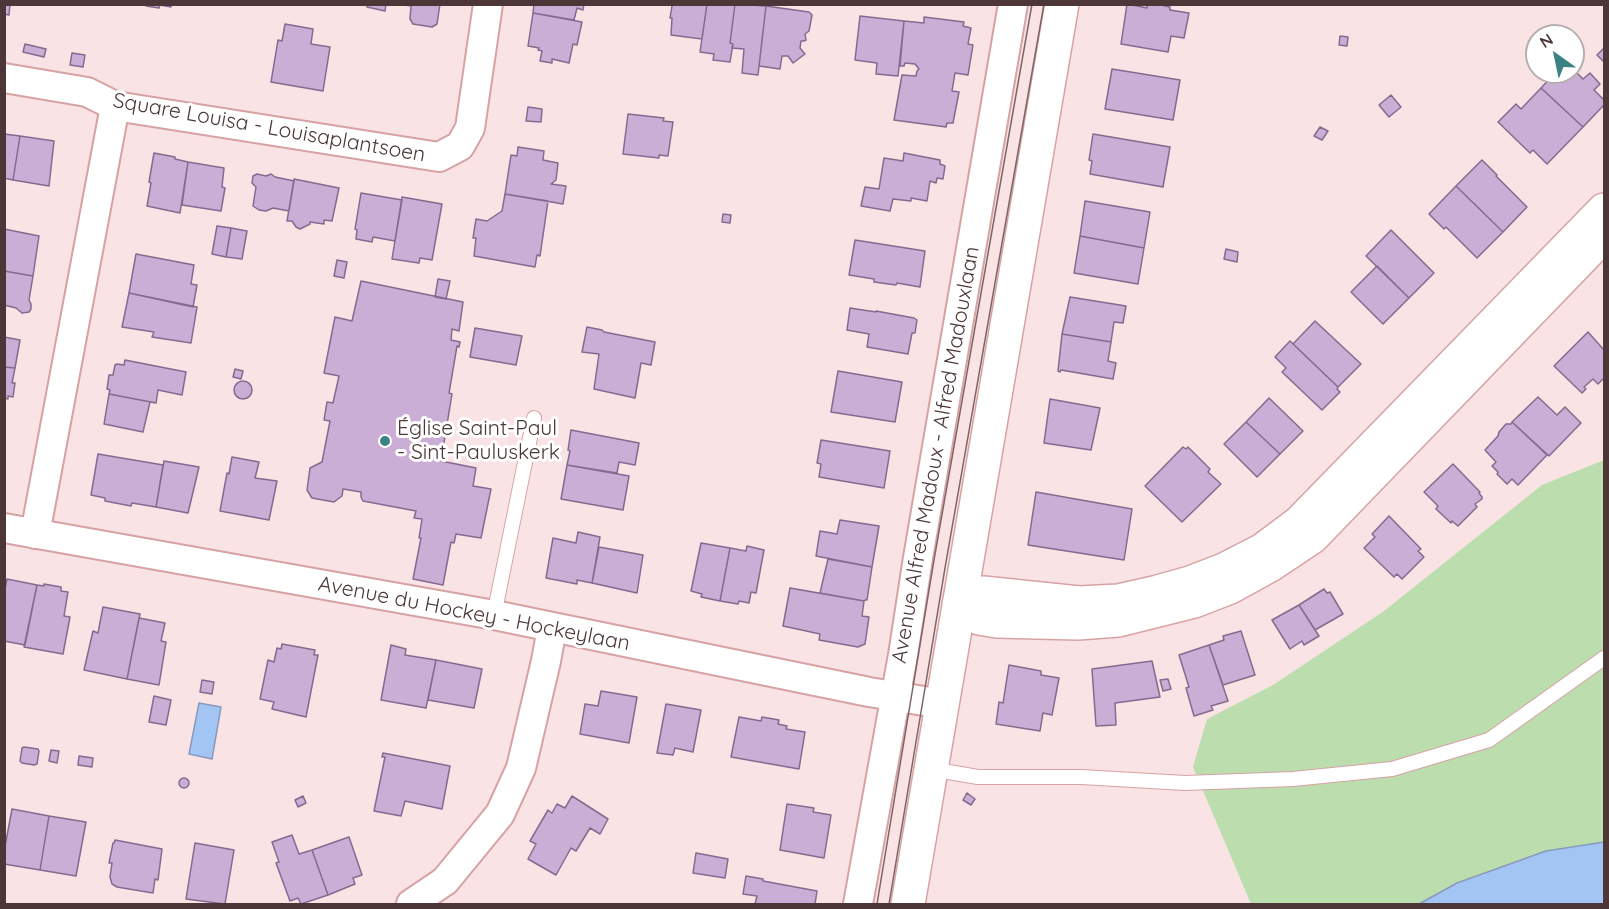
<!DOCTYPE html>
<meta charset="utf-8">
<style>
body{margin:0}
#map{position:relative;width:1609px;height:909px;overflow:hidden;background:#fae3e4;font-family:Quicksand,sans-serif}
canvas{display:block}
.frame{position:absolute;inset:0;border:6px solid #4c3637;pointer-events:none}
.north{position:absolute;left:1525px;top:24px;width:60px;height:60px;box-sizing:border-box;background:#fff;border:2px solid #b7afaf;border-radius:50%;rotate:327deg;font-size:16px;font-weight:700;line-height:24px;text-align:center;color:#4c3637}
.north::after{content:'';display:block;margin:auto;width:21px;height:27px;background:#3a8283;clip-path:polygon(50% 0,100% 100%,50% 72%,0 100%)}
</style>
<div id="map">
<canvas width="1609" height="909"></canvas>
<div class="frame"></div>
<div class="north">N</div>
</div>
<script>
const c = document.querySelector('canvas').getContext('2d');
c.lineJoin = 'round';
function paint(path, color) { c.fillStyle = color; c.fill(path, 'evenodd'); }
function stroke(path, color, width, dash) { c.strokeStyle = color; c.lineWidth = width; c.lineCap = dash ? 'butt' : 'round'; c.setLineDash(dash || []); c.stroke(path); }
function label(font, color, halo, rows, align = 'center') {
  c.font = font + ' Quicksand,sans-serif'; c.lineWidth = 6; c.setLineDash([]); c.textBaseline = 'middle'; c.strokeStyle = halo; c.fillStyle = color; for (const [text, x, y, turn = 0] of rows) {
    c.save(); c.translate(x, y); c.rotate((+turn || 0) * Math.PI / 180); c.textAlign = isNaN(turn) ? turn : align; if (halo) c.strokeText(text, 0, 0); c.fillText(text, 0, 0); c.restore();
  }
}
paint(new Path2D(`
 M1604,460V904H1251L1193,767L1207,719L1273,685L1384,611L1542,485Z`), '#bcddae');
const water = new Path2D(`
 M199,703L221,707L212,759L189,754Z
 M1604,842V904H1419L1457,883L1546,851Z`);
paint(water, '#a3c5f4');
stroke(water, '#899abb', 1.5);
const building = new Path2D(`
 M4,4H10L9,15L4,14Z
 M146,4H171V7L160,5L159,8L146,6Z
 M367,4H386L385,11L367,7Z
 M440,4L437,24L432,27L413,24L410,19L411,6L405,5Z
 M534,4H584L583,10L577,8L574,20L533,13Z
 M674,4H707L702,39L671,35L672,18H670L672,6Z
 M707,4H735L730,43L733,44L730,62L713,60L714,54L700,52Z
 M735,4L766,6L758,75L742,73L744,49L732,48L733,44L730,43Z
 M1127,4L1147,8V4H1156L1170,7V10L1189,13L1184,38L1171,36L1168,52L1121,44Z
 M766,6L809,12L812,15L809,31L805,34L806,40L804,41H801L800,48L805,54L793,63L788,56H782L780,69L759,66Z
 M533,13L582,22L577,45L573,44L569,63L552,59V63L540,61L542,51L538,50L539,48L528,46Z
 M860,16L904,21L898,76L876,74L877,63L855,60Z
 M924,17L964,22L963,26L971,28L968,44L973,45L968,75L955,73L952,91L959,92L953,123H947L946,127L894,120L902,75L916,76L917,71L919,69L915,64L905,63L904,66H900L904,21L924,23Z
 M285,24L313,29L311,44L330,47L323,91L271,82L278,40L282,41Z
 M1340,36L1348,37L1347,46L1339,45Z
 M25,44L46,49L44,57L23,52Z
 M1604,48V62L1597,55Z
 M72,53L85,55L83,67L70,65Z
 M1112,69L1180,80L1173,120L1105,109Z
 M1573,69L1583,79L1590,73L1600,84L1594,90L1604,100V105L1583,127L1541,88L1556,72H1573Z
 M1541,88L1583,127L1547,164L1533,150L1530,153L1498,122L1516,104L1521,109Z
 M1391,95L1401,107L1389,117L1379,105Z
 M528,107L542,109L541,122L526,121Z
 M628,114L664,118L663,121L673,122L668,156L659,155V158L623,154Z
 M1320,127L1328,131L1322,140L1314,136Z
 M4,134L20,136L13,180L4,178Z
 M1093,134L1170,147L1163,187L1090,174L1092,161L1089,160Z
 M20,136L54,141L49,186L13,180Z
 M518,147L544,151L543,160L558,163L556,180L551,184L566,186L563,204L505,194L511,155L517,156Z
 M154,153L175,157V159L188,162L180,213L147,206L151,183L149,182Z
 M904,153L940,160V164L945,166L943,179L937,178L936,183L930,181L927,201L911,198V201L893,199L890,211L861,206L865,187L879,189L884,158L903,161Z
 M1482,160L1497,175L1496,176L1527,207L1503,232L1456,186Z
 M188,162L224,168L222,187L225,188L221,211L182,205Z
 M257,174L266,176L271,174L275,177L294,181L289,211L273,208L266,211L259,210L253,206L256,187L252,183L253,176Z
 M294,179L339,188L332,221L324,220V224L310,222V224L300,229L296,227L292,221H287Z
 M1456,186L1503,232L1477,258L1446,227L1444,229L1429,214Z
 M361,193L402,200L395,241L373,237L372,242L356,239L357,230L355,229Z
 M505,194L548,201L540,256L537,255L535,267L474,256L476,238H473L476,219L487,221L502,211Z
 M402,197L442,204L432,260L420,258L419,263L392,259Z
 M1085,201L1150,212L1144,248L1080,236Z
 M723,214L731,215L730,223L722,222Z
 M217,226L231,228L226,257L212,254Z
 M231,228L247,231L242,259L226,257Z
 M4,229L39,236L33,276L4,271Z
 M1391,230L1434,273L1409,298L1366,256Z
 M1080,236L1144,248L1138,284L1074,273Z
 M855,240L925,251L920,287L897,283L896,285L874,282V279L849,275Z
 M1226,249L1238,252L1237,262L1224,259Z
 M136,254L194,265L191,284L197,285L193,307L129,293Z
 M337,260L347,262L344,278L334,276Z
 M1377,266L1409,298L1383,324L1351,292Z
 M4,271L33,276L29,300L31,304V309L29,312L22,313L16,308L4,305Z
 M438,279L450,281L446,299L435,297Z
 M361,281L463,302L459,331L452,329L451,340L460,342L459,347L457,346L449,393L452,394L441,461L476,468L473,486L491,489L481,538L456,534L454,543L451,542L443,585L413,579L421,538H419L422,519L414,518L416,511L363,501L361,497V492L343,489L342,496L334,502L312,498L307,490L310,468L322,462L330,421L324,420L327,402L333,403L339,376L324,373L335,317L352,321Z
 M129,293L197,307L191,343L152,337L154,332L122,327Z
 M1070,297L1126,306L1123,323L1114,322L1111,342L1062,334Z
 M850,308L876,312V311L914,318L917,320L915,333H912L908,354L867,347L869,334L847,330Z
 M1315,321L1361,364L1338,387L1293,344Z
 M587,327L602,330L604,332L655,342L651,365L641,363L635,398L594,389L599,354L582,352Z
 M475,328L522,336L516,365L470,357Z
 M1588,332L1604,350V378L1598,384L1593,379L1584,387L1586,389L1582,393L1554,366Z
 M1062,334L1111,342L1108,361L1116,363L1113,379L1061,370L1060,372L1058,371Z
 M4,337L20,340L15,368L4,367Z
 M1290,341L1338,387L1337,389L1340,392L1322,410L1282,372L1286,368L1275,357Z
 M125,360L186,372L182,395L158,390L156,403L109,394L110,390L107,389L109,375H113L115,365L117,364L124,365Z
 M4,367L15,368L12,383H15L13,397L8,396V399L4,398Z
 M235,369L243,371L241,379L233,377Z
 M838,371L902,382L895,422L831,412Z
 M234 390a9 9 0 1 1 18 0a9 9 0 1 1-18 0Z
 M109,394L156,403L150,402L143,432L104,424Z
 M1538,397L1557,415L1565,407L1581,423L1549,456L1512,422Z
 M1269,398L1303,431L1280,454L1246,422Z
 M1050,399L1100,408L1091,450L1044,443Z
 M1246,422L1280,454L1257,477L1224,444Z
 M1512,422L1547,455L1518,485L1512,479L1507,484L1497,474L1498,472L1492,466L1496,462L1485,450L1498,436L1499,432L1506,424H1511Z
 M571,430L639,443L635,465L619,462L617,473L567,465L570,451L568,450Z
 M821,440L890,451L884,488L819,477L821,464L817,463Z
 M1183,447L1186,449L1188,447L1210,469L1208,472L1221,484L1182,522L1145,486Z
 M98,454L163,465L156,507L132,503L131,506L105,501V498L91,495Z
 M232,457L259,462L255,478L277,481L269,520L220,511L227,473L229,474Z
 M164,461L199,467L188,513L156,507Z
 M1453,464L1480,492L1479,493L1482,497V499L1475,504L1477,507L1458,526L1452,521L1451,523L1436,509L1438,506L1424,492Z
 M567,465L629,476L623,510L561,499Z
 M1036,492L1132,509L1124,560L1028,545Z
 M1389,516L1421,549L1418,551L1424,557L1402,579L1397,574L1394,577L1364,548L1375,537L1372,534Z
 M840,520L879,526L872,567L816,556L820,531L837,534Z
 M578,532L600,537L592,583L577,580V584L546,578L553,538L576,543Z
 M701,543L730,548L720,601L701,597L702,594L691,591Z
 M747,546L764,550L756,593L751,592L749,603L739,601L738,604L720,601L730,548L746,551Z
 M599,547L643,555L637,593L592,583Z
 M828,559L872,567L867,600H865L864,601L820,593Z
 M7,579L37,585L25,645L4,641V593Z
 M44,584L61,587V591L68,592L64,616L70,617L63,654L24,647L37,585L44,586Z
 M790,588L864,601L862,616L869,617L865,644L858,647L819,640L820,634L783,626Z
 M1324,589L1327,593L1330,592L1343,614L1315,630L1299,605Z
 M1299,605L1319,636L1304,645L1302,641L1290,649L1272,620Z
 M103,607L140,614L127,679L84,670L93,631L98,633Z
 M139,618L165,623L161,641L166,642L159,685L127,679Z
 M1241,631L1255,675L1223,685L1209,645L1224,640L1223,636Z
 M282,644L315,650L314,655H318L306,717L272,709L274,702L260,699L268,660L274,662L277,648L281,649Z
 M391,645L406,649L405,655L436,660L426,708L381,700Z
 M1209,645L1228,701L1211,706L1213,710L1194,716L1186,688L1189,687L1179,655Z
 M436,660L482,669L474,708L428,700Z
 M1152,661L1160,697L1115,703L1116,725L1096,726L1092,669Z
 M1009,665L1041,671V675L1059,678L1052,715L1043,713L1040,731L996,724L999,702L1003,703Z
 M1168,679L1171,689L1163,691L1160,680Z
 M202,680L214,682L212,694L200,692Z
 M601,691L637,697L629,743L580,734L585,704L598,706Z
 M154,696L171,700L166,725L149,722Z
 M666,704L701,710L693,752L675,748L673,755L657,753Z
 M739,717L761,721L762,717L779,720L778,724L787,726L786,729L805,732L799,769L731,757Z
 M24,747L38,749L39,751L37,764L34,765L22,763L20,761L22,748Z
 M51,750L59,751L57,763L49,761Z
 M383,753L450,766L442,809L405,801L401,816L374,811L385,757H382Z
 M79,756L93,758L92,767L78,765Z
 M179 783a5 5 0 1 1 10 0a5 5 0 1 1-10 0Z
 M967,793L975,799L971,805L963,800Z
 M303,796L306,803L298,807L295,800Z
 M572,796L608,819L600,834L590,828L576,851L571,848L556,875L528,859L536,844L530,841L548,810L552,813L557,804L565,808Z
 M787,804L814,808L813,812L831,815L824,858L780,850Z
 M12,809L49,816L40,870L4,864V852Z
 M49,816L86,822L76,876L40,870Z
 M292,835L299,854L312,850L328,895L301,904L298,898L290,901L276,863L279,862L272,842Z
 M349,837L362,875L353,878L355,884L328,895L312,850Z
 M115,840L162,849L158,880L155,879L153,893L117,887L112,884L110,877L112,863H109L113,843H114Z
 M195,843L234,850L225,904L186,899Z
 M696,853L728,859L725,878L693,873Z
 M746,876L763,879V881L817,891L815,904H755L757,896L743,894Z`);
paint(building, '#cbaed6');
stroke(building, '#856a8f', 1.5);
const service = new Path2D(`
 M494,615L534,418
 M931,769L978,777H1081L1185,783L1293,779L1392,769L1489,740L1604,658`);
const minor = new Path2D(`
 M4,78L87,92L115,106L439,157L460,146L470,128L488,4
 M4,528L494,615L869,692L942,704
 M35,534L115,106
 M411,904L445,881L500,814L521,768L546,661L552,628
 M858,904L903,655L918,558L1013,4`);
const tertiary = new Path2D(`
 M1604,210L1299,523L1263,550L1224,570L1190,583L1158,592L1118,601L1079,603L983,593L959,604L979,618L997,621L1078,623L1118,620L1194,601L1230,587L1270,565L1312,537L1604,235
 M908,904L1062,4`);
stroke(service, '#d7a2a4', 16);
stroke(minor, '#d7a2a4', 32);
stroke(tertiary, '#d7a2a4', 36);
stroke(service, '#fff', 14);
stroke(minor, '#fff', 28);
stroke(tertiary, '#fff', 33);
stroke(new Path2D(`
 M877,904L934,560L1032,4
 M889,904L946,562L1044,4`), '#7c6566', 1.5);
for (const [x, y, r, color] of [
 [385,441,6,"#3a8283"]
]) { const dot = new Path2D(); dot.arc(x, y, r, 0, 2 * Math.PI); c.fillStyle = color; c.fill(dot); stroke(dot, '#fff', 2); }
label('21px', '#4c3637', '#fff', [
 ["Square Louisa - Louisaplantsoen",269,128,10],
 ["Avenue Alfred Madoux - Alfred Madouxlaan",936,455,-80],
 ["Avenue du Hockey - Hockeylaan",474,614,11]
]);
label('21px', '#4c3637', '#fff', [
 ["Église Saint-Paul",397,429],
 ["- Sint-Pauluskerk",397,453]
], 'left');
</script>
